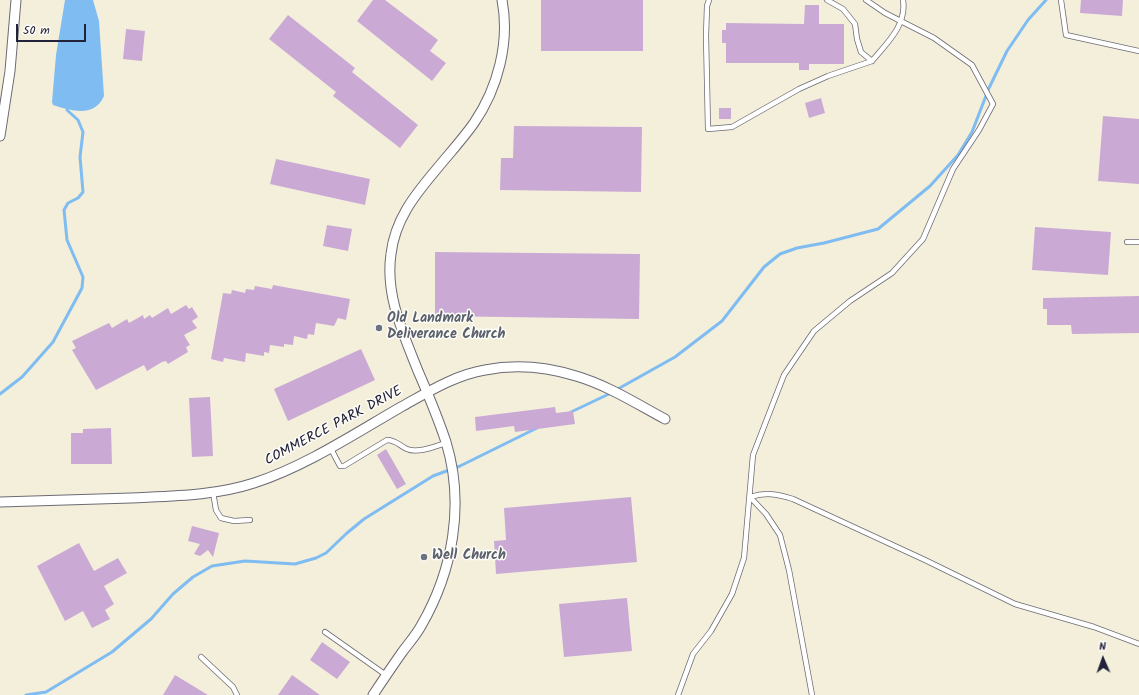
<!DOCTYPE html>
<style>
body{margin:0}
#map{position:relative;width:1139px;height:695px;overflow:hidden;background:#f4efdb;font-family:Kalam,sans-serif}
canvas{display:block}
.north{position:absolute;left:1083px;top:639px;width:40px;height:40px;-webkit-text-stroke:3px #fdfcf7;paint-order:stroke;rotate:358deg;font-size:11px;font-weight:700;line-height:16px;text-align:center;color:#22223b}
.north::after{content:'';display:block;margin:auto;width:14px;height:18px;background:#22223b;clip-path:polygon(50% 0,100% 100%,50% 72%,0 100%)}
.scale{position:absolute;left:16px;top:24px;width:70px;height:18px;box-sizing:border-box;border:2px solid #22223b;border-top:0;padding-left:5px;font-size:12px;line-height:14px;white-space:nowrap;color:#22223b;-webkit-text-stroke:3px #fdfcf7;paint-order:stroke}
</style>
<div id="map">
<canvas width="1139" height="695"></canvas>
<div class="north">N</div>
<div class="scale">50 m</div>
</div>
<script>
const c = document.querySelector('canvas').getContext('2d');
c.lineJoin = 'round';
function paint(path, color) { c.fillStyle = color; c.fill(path, 'evenodd'); }
function stroke(path, color, width, dash) { c.strokeStyle = color; c.lineWidth = width; c.lineCap = dash ? 'butt' : 'round'; c.setLineDash(dash || []); c.stroke(path); }
function label(font, color, halo, rows, align = 'center') {
  c.font = font + ' Kalam,sans-serif'; c.lineWidth = 3; c.setLineDash([]); c.textBaseline = 'middle'; c.strokeStyle = halo; c.fillStyle = color; for (const [text, x, y, turn = 0] of rows) {
    c.save(); c.translate(x, y); c.rotate((+turn || 0) * Math.PI / 180); c.textAlign = isNaN(turn) ? turn : align; if (halo) c.strokeText(text, 0, 0); c.fillText(text, 0, 0); c.restore();
  }
}
paint(new Path2D(`
 M65,0H93L99,21L104,96C94,118 72,111 53,105L52,102L56,55Z`), '#7fbcf2');
stroke(new Path2D(`
 M616,390L675,357L722,321L764,267L780,254L797,248L824,243L878,229L930,186L958,155L972,132L989,88L1007,51L1028,20L1046,0
 M0,394L22,377L53,342L82,288L83,277L67,240L64,210L68,203L78,198L83,192L80,157L83,132L78,120L67,110V107
 M571,412L611,393
 M26,695L46,692L112,652L151,619L173,594L193,577L212,566L245,561L295,564L316,558L326,553L347,533L364,519L433,476L460,466L537,428`), '#7fbcf2', 3);
paint(new Path2D(`
 M373,0H385L438,40L430,51L446,63L432,81L357,21Z
 M541,0H643V51H541Z
 M1081,0H1123L1122,16L1080,13Z
 M805,5H819V24H844V64H809V70H799V63H726V43H722V30H726V23L804,24Z
 M288,15L355,68L352,72L418,125L400,148L333,96L336,92L269,39Z
 M126,29L145,31L142,61L123,59Z
 M821,98L825,113L809,118L805,103Z
 M719,108H731V119H719Z
 M1103,116L1139,119V184L1098,181Z
 M514,126L642,127L641,192L500,190L501,158H513Z
 M276,159L370,179L365,205L270,184Z
 M327,225L352,229L348,251L323,246Z
 M1035,227L1111,232L1108,275L1032,270Z
 M435,252L640,254L639,319L435,316Z
 M273,285L350,299L346,320L338,318L334,326L316,323L314,335L308,334L307,339L294,336L293,345L284,344V347L270,345L269,353L264,352V356L246,353L245,362L224,358L223,362L211,359L223,293L231,294L232,290L245,293L246,289L254,290L255,286L272,289Z
 M1139,296V333L1072,334L1071,325H1047V309H1043V298Z
 M186,305L189,309L192,307L198,317L192,321L197,328L184,335L190,345L186,347L188,352L168,364L166,361L162,362L147,371L144,365L96,390L72,350L76,348L72,341L109,323L112,328L127,319L129,323L143,315L144,319L150,315L152,318L168,308L171,314Z
 M361,349L375,380L288,421L274,389Z
 M210,397L213,456L192,457L189,398Z
 M555,407L556,413L573,411L575,424L515,432L514,426L476,431L475,417Z
 M111,428L112,464H71V433H83V429Z
 M386,449L406,484L397,489L377,455Z
 M631,497L637,562L496,574L494,541L506,540L504,508Z
 M192,526L219,533L213,557L208,550L200,556L194,554L200,544L188,541Z
 M79,543L94,571L118,558L127,573L104,586L114,604L105,610L110,619L92,628L83,611L65,621L37,566Z
 M627,598L632,651L564,657L559,604Z
 M322,642L350,662L337,679L310,660Z
 M175,675L208,695H163Z
 M292,675L320,695H278Z`), '#caaad5');
const service = new Path2D(`
 M709,0L707,6L706,36L708,129L732,127L799,89L828,76L872,61
 M827,0L843,9L855,24L857,39L861,52L872,61C887,43 907,25 903,0
 M1061,0L1066,35L1139,51
 M1127,242H1139
 M330,447L340,466H344L387,440C396,440 400,446 407,449C418,454 436,446 446,443
 M213,492L216,510L221,518L234,521L250,520
 M325,632L386,675
 M201,657L233,687L237,695
 M678,695L693,654L711,631L732,594L744,558L753,455L784,375L814,331L850,301L892,273L923,239L953,169L979,130L993,104L972,65L934,38L885,13L866,0
 M812,695L789,570L780,535L766,514L750,497C766,492 777,494 793,499L925,560L1015,604L1094,627L1139,644`);
const minor = new Path2D(`
 M0,136L10,71L16,0
 M0,502C44,501 87,499 131,498C172,496 214,496 254,483C306,466 354,434 401,407C428,392 455,375 485,370C515,364 547,367 576,376C607,385 637,404 665,419
 M373,695C383,680 393,665 403,651C409,643 416,635 421,626C453,571 465,504 446,442C438,418 428,394 418,371C403,333 385,295 391,254C395,220 414,196 435,171C448,155 462,140 474,123C498,88 510,42 502,0`);
stroke(service, '#6c6a73', 6);
stroke(minor, '#6c6a73', 11);
stroke(service, '#fff', 4.5);
stroke(minor, '#fff', 9);
for (const [x, y, r, color] of [
 [379,328,4,"#6b7280"],
 [424,557,4,"#6b7280"]
]) { const dot = new Path2D(); dot.arc(x, y, r, 0, 2 * Math.PI); c.fillStyle = color; c.fill(dot); stroke(dot, '#fdfcf7', 1.5); }
label('bold 14px', '#5b616d', '#fdfcf7', [
 ["Old Landmark",387,320],
 ["Deliverance Church",387,336],
 ["Well Church",432,557]
], 'left');
label('14px', '#22223b', '#fdfcf7', [
 ["COMMERCE PARK DRIVE",334,427,-28]
]);
</script>
